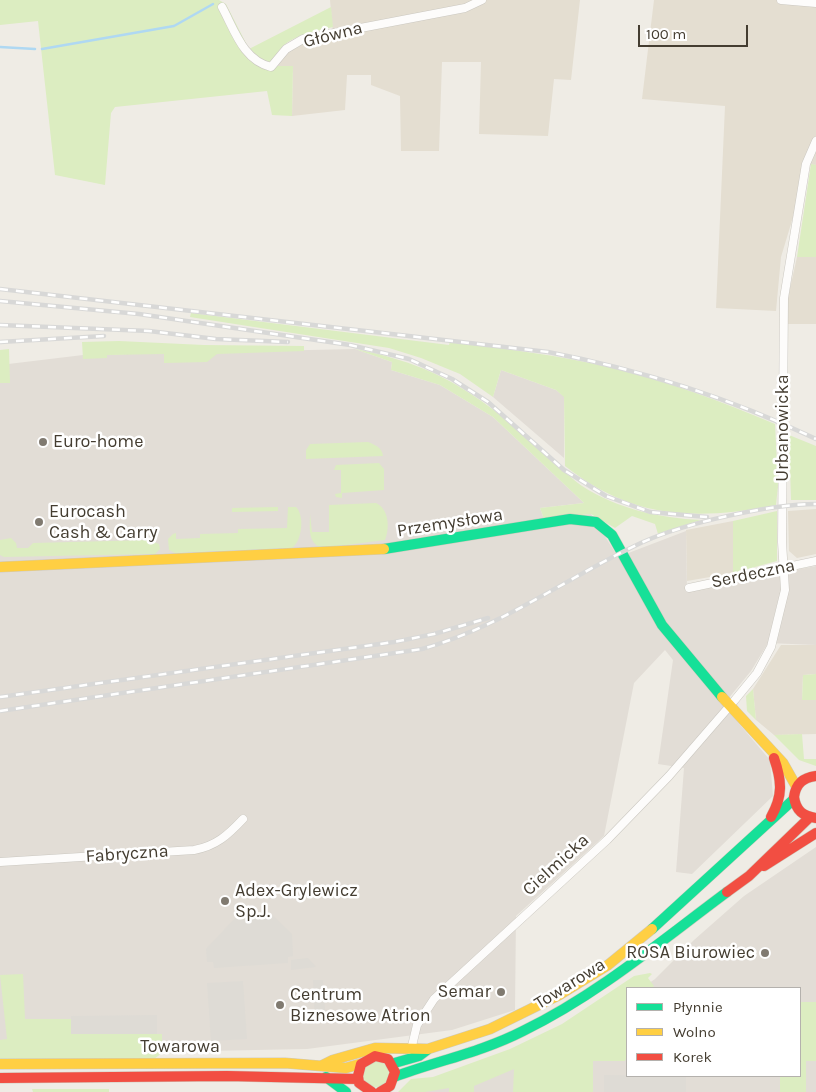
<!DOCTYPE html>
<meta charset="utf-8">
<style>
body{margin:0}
#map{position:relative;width:816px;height:1092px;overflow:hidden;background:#efece5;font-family:Karla,sans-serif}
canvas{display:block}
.legend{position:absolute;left:626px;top:987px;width:175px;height:90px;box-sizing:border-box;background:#fff;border:1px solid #b4b1ad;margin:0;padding:6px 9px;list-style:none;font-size:15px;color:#443d31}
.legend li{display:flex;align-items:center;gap:10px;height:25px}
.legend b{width:25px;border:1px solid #b4b1ad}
.scale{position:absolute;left:638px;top:25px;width:110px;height:22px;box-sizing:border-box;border:2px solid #443d31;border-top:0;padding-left:6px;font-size:15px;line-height:18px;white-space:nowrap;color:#443d31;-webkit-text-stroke:4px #fff;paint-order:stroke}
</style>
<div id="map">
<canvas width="816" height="1092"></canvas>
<ul class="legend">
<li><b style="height:6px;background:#16e098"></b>Płynnie</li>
<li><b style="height:6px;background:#ffcf43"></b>Wolno</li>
<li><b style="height:6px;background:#f24e42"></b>Korek</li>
</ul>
<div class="scale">100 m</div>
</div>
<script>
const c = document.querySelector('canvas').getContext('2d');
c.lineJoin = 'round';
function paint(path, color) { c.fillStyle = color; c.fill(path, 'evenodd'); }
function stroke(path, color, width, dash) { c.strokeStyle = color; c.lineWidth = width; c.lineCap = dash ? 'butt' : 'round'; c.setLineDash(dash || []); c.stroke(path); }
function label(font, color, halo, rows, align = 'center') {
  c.font = font + ' Karla,sans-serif'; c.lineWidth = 5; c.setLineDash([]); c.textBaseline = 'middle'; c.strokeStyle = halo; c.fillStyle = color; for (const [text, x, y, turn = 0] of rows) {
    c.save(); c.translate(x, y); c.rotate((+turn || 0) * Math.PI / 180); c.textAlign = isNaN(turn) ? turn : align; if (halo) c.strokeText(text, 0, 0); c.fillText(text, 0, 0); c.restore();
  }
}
paint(new Path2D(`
 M330,0H580L571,80L554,79L548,136L479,134L481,62H442L439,151H401L400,96L371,85V75H347L345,110L292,116L293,66L271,67L286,49L303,39L333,33Z
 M654,0H816V165L806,164L803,184L781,257L776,311L716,308L725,106L642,99Z
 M797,257H816V324H788L787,302Z
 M816,509V554L797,558L789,551L788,511Z
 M733,521V573L687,581L686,530Z
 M781,645H816V674L803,675L802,699L816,700V734L774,735L756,720L753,689Z`), '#e4ded1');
paint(new Path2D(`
 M355,349L392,362L391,370L440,385L493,417L584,503L540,508L544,519L591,514L618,557L686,531L687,591L816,566V645L768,643L751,671L723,705L770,760L773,796L692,874L676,872L684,768L658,764L673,660L665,650L634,683L604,836L516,916L515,1010L452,1030L307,1049L0,1055V365L83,355Z
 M501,370L556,390L564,396V458L493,397Z
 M816,847V1092H416L627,999V1076H800V988H642L655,979L694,940L744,896Z`), '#e2ddd6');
paint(new Path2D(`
 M0,0H219L226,4L249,49L331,7L333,27C306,34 280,36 272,66H293L292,116L272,115L267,91L115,107L111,113L105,185L55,175L38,21L0,25Z
 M811,164L816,165V257H797Z
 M191,313L449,345L450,341C504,349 559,355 613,368C669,381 722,402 775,424L778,486L776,505C695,521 632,519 565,466L564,397L556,390L501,370L493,397L460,374L421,358L389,348L190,317Z
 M119,341L204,345L304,346V351L217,354L207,362L164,363V354L107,355V358L83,359L82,342Z
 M9,349L10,383H0V350Z
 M355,349C397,357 435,370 471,394C501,413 527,438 553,461C562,469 572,479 582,486C618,509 659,518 701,520L658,534L655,524L632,516L615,528L591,514L544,519L540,508L584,503L493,417L440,385L391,370L392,362Z
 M789,435L816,446V500H791Z
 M368,442C375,445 382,447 383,456L306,459V450L310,444Z
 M379,463L384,469V490L342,493V498L336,497L335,494L341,493V470H334L336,465Z
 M376,503C389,509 390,528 385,540L322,548C307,543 310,527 310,514L312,532H329V505Z
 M278,507V511L232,512V508Z
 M288,507H296C305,516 302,541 292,548L175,553L169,550L168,539L173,534L176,533V539L200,538V534L238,533V529L287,528Z
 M777,511V561L733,573V521Z
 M11,538L16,543L17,548H28L33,543L149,540L159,544L160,549L155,554L4,557L0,555V540Z
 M816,674V700H802L803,675Z
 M753,689L756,720L747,711L746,696Z
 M802,734L804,759H816V766L799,760L774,735Z
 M650,973L652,974L648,978L654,986L652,988H627V1056L625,1061H593V1092H513L514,1069L474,1086V1092H449V1088L425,1092H398L411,1079L433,1077L510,1049L562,1024L634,976Z
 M23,974L25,1019H71L72,1034H162V1053L154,1059L0,1061V1040L7,1039L0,975Z
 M800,1002H816V1061H806V1092H780V1076H800Z
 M363 1074a13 13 0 1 1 26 0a13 13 0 1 1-26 0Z
 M32,1089H109V1092H33Z`), '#dcedc1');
paint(new Path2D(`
 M269,912L292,934L293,956L288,957V963L214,968L213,962H207L206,949L240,913Z
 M308,958L316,967L291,970V960Z
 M313,980H323L326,1023H315Z
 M243,981L247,1039L211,1041L207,983Z
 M157,1015V1034H71V1016Z
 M604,1075L686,1076V1092H604Z`), '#dedbd5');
stroke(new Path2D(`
 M0,47L35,49
 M42,49L174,26L213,4`), '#afd8f2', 2.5);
const street = new Path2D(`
 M781,0L816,3
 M222,7C235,31 243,60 271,67L286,49L303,39L465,8L482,0
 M689,588L816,561
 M0,862L194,850C216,846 228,835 243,819
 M411,1050L417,1025L434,999L607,840L669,776L734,701L757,673L771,647L785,590L782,542L784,298L806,164L816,141`);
const fast = new Path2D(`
 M384,549L570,519L596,522L612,535L662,625L722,697
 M652,929L793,800
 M391,1064L419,1056L427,1050
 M326,1077L346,1092
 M394,1077C437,1061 482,1052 523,1031C597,995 661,941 727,892`);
const slow = new Path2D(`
 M0,567L384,549
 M722,697L783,763L796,786
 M0,1064L285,1063L346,1068L360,1064
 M321,1066L333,1060L375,1048L428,1049L490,1029L559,995L608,965L652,929`);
const jam = new Path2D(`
 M816,776C803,778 796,783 794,797C796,811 803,816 816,818
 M771,817C783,796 782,781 774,758
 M764,866L816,833
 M727,892L749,876L809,818
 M0,1078L227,1076L358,1079
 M372,1092L359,1083L358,1076L361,1064L375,1056L388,1059L395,1072L390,1086L380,1092`);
stroke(street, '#cbc8c1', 9);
stroke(fast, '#cfc9bb', 11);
stroke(slow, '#cfc9bb', 11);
stroke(jam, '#cfc9bb', 11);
stroke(street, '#fdfcfb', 8);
stroke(fast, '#16e098', 10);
stroke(slow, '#ffcf43', 10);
stroke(jam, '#f24e42', 10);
const rail = new Path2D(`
 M0,289L548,352C642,370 730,398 816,439
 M0,301L139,314L350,345L409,359L452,379L488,402L564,470L606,496L650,512L707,517
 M0,325L149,331L216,339L288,342
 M0,342L104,336
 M0,697L394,642L434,634L488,618
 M0,711L422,649C502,627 569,576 643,542C685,523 770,504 816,504`);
stroke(rail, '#d8d8d7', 4.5);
stroke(rail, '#fff', 2.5, [8]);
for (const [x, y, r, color] of [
 [43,442,5,"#807a70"],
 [39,522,5,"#807a70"],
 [225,901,5,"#807a70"],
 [765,953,5,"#807a70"],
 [501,992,5,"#807a70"],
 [280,1005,5,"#807a70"]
]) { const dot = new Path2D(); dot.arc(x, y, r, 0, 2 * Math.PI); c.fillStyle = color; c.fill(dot); stroke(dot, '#fff', 2); }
label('18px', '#443d31', '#fff', [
 ["Główna",333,35,-14],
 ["Urbanowicka",783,428,-90],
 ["Przemysłowa",450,523,-9],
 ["Serdeczna",753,574,-12],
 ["Fabryczna",127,854,-4],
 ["Cielmicka",556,865,-42],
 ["Towarowa",570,984,-32],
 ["Towarowa",180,1047]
]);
label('18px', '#443d31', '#fff', [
 ["Euro-home",53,442],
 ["Eurocash",49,512],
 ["Cash & Carry",49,533],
 ["Adex-Grylewicz",235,891],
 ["Sp.J.",235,912],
 ["ROSA Biurowiec",755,953,"right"],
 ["Semar",491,992,"right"],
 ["Centrum",290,995],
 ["Biznesowe Atrion",290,1016]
], 'left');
</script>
